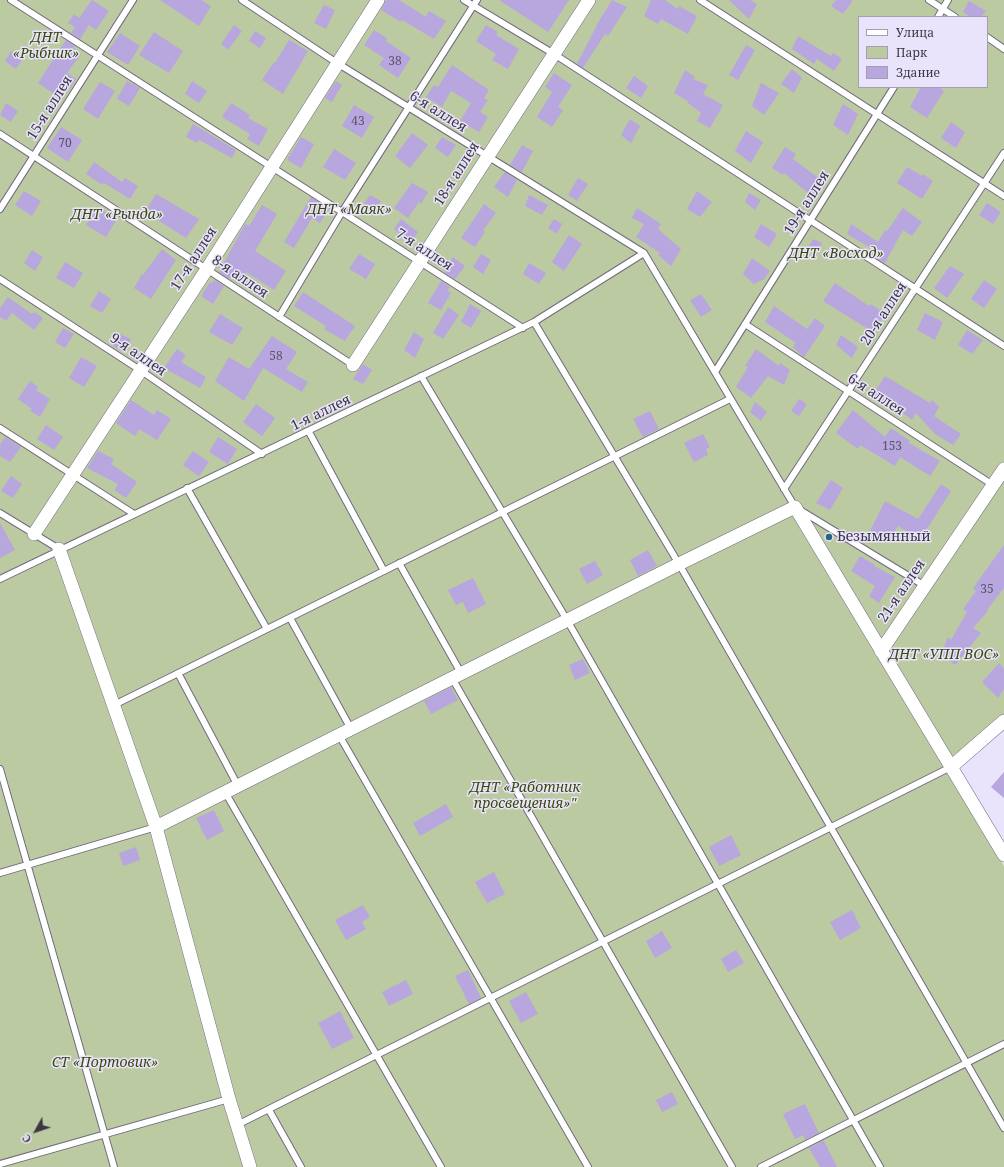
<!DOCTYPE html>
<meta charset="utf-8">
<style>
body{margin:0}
#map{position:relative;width:1004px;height:1167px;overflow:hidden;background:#e9e3fc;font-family:"Noto Serif",serif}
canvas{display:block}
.legend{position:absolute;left:858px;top:16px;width:130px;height:72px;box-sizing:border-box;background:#e9e3fc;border:1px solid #a39fb2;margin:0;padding:5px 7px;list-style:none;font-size:12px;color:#3b3842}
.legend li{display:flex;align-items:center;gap:8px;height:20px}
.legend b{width:20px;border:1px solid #a39fb2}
.north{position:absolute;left:16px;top:1111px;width:40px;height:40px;-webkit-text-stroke:3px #e9e3fc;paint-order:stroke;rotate:230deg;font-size:11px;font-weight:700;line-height:16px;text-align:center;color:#3b3842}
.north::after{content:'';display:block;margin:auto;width:14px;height:18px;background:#3b3842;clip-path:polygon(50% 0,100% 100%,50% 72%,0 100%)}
</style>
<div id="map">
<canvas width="1004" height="1167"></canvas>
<ul class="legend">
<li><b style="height:5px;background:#fff"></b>Улица</li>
<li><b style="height:11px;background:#bccaa2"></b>Парк</li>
<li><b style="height:11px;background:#b7a7de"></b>Здание</li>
</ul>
<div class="north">С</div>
</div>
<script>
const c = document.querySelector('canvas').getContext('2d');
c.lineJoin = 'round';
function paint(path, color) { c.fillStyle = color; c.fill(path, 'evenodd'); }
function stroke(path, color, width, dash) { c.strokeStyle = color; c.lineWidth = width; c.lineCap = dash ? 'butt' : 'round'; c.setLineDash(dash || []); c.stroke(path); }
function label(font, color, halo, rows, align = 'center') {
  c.font = font + ' "Noto Serif",serif'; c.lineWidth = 3; c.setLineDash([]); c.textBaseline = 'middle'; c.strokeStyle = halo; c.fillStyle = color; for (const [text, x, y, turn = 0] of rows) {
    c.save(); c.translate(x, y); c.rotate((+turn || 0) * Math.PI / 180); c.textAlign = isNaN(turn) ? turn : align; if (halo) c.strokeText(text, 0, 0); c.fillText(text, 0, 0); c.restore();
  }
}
paint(new Path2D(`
 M0,0H1004V723L949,774L1004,866V1167H0ZM859,17H987V87H859Z`), '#bccaa2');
paint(new Path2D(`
 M92,0L109,11L96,30L89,25L80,39L71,33L75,27L68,23L74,14L79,18Z
 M160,0H201L211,6L199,26Z
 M386,0H399L426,17L429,11L446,21L434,39L402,20L401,22L381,10Z
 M499,0H569L548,32Z
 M612,0L627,7L608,36L605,34L583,68L577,64L599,21Z
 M651,0H665L678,9L679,6L697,16L688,34L661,19L658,24L644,16Z
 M729,0H750L757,4L749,19Z
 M836,0H853L843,14L831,6Z
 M969,1L986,11L981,17H970L963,12Z
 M324,5L335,10L326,29L314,23Z
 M234,25L242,31L228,50L221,44Z
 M486,25L498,32L496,35L519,49L508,69L492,60L496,54L476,41Z
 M374,30L387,38L386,41L411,58L398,78L379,65L384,58L364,45Z
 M255,31L266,38L260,48L249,41Z
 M154,32L183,51L169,73L139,55Z
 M120,33L140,46L128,65L107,52Z
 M798,36L831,56L833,53L842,59L834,71L817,59L814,64L792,49Z
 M66,40L75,46L73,48L81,54L67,73L76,79L70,89L61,83L54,94L38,83Z
 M289,40L308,51L283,94L262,80L274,62L275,63Z
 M746,45L755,50L738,80L729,75Z
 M11,51L23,58L16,69L5,61Z
 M452,65L489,90L484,98L488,100L480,112L488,117L479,132L460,121L471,103L451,91L442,107L426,97L434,85L438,87Z
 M792,69L802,78L794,93L781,84Z
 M685,70L695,77L693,79L708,85L703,94L723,105L710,128L697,121L701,113L687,102L688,101L674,93Z
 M554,73L572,85L558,107L563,110L552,127L537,117L552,92L545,87Z
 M634,76L648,86L641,98L626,88Z
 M127,81L140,88L129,106L117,99Z
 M192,81L207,91L199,103L185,94Z
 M336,81L342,85L332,102L325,98Z
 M100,82L115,91L98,119L83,109Z
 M761,83L779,93L764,115L752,106Z
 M921,87H939L944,91L927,118L910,107Z
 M6,103L18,111L11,122L0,115Z
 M231,103L250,115L248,118L268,129L259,146L247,139L250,134L222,117Z
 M843,104L858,114L848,135L833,125Z
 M354,105L374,117L362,138L342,126Z
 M630,119L640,126L631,143L621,135Z
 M951,122L965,132L956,148L941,138Z
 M193,124L236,150L232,158L199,140L197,143L186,137Z
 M61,127L82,140L68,162L47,148Z
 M746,131L763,142L751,163L735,151Z
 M412,133L428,145L410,168L395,156Z
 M301,137L314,144L301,168L287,160Z
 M442,137L456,145L448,157L435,148Z
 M522,145L533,151L522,172L510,165Z
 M785,147L796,154L793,159L824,182L814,198L784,173L783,175L772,168Z
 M334,149L356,163L345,180L323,167Z
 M94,162L122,182L125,178L138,186L130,199L104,183L102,185L86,174Z
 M907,167L922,176L923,174L933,181L922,199L897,183Z
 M505,172L517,180L508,197L494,187Z
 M578,178L588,184L577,201L568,195Z
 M412,183L428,192L421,204L419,202L408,218L394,208Z
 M24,191L41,201L32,216L15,205Z
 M697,191L712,202L700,217L687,209Z
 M749,193L761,200L755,210L745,202Z
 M156,194L199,219L186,238L145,212Z
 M370,195L381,201L372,215L361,208Z
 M529,195L548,205L542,215L525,206Z
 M311,197L329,209L320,223L312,218L294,248L284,242Z
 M987,203L1001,212L993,224L979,215Z
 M484,204L496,213L483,230L485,232L475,247L461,238Z
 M262,205L277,214L255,251L286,271L274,290L246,272L241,281L231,275L229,279L219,272L245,224L249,226Z
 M97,207L117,219L106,237L86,225Z
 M637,208L661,224L658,229L681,249L671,266L658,255L660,253L636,237L644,224L632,218Z
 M903,208L922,222L912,236L903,230L885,263L871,255L874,250L847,234L851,224L878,242L885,230L887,231Z
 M401,219L418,232L411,242L394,229Z
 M554,219L562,224L557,234L548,228Z
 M761,224L777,234L769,247L754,237Z
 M569,235L582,244L564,271L552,262Z
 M813,239L822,243L816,255L807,250Z
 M162,249L176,260L151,299L134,288L142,274L143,275Z
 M32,250L43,257L35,271L24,263Z
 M359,254L375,264L366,279L349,269Z
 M481,254L491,260L483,274L473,267Z
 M453,257L465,266L455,279L445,273L446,271L444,269Z
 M752,258L770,271L764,279L754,284L743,274Z
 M65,262L83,273L74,288L56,278Z
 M529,263L546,273L539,284L523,274Z
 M950,266L964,274L947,298L934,288Z
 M214,280L224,286L213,304L201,296L210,282L212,283Z
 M984,280L997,289L984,308L971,299Z
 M441,281L450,287L447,290L451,293L441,310L428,303Z
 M835,283L869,306L871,304L885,314L873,332L823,301Z
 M99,291L111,299L102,313L90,306Z
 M303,292L355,326L345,341L324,329L326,326L294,306Z
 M701,294L712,310L701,317L690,300Z
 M8,297L32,314L34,312L43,318L34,330L12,313L6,321L0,317V308Z
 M470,304L481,311L471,328L461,322Z
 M774,306L807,329L815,318L825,326L804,357L793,347L796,343L765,322Z
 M448,307L459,315L443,339L433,333Z
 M925,313L943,322L935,340L917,330Z
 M220,314L243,328L232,345L209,332Z
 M63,328L74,334L65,348L55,342Z
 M967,330L983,340L972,354L958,345Z
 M414,332L424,339L415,358L404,350Z
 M120,334L131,339L124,352L113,346Z
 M841,335L858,347L852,358L836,345Z
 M272,336L297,352L286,369L308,382L302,392L263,368L244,401L215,381L229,357L249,369Z
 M177,349L186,355L181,362L206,377L200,388L164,368Z
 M756,349L779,366L780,363L790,370L784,385L768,376L751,398L736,387L748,367L745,366Z
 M81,357L97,366L84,387L69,378Z
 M363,364L372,370L363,384L353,379Z
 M885,376L930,403L932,400L939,407L934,416L961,434L953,445L935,434L916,413L912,420L889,402L887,405L873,395Z
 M30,381L38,387L36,390L50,399L40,417L30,411L32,409L18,399Z
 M799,399L807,404L799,416L791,411Z
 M131,400L154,415L157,410L171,419L157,440L139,429L135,436L116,423Z
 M755,402L767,412L761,421L750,412Z
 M256,404L275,418L262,436L243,422Z
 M853,410L885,437L891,428L910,441L909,443L940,461L930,476L900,457L895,466L860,445L858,449L836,433Z
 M650,411L659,429L643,437L633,419Z
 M46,425L63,437L54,450L37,439Z
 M703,434L710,447L706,449L708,455L694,462L684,443Z
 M5,437L21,447L10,462L0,456V445Z
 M218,437L237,449L228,464L209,452Z
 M98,451L114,459L111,464L137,482L126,498L114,490L118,484L87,468Z
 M193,451L209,462L199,476L183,465Z
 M11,476L22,484L13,498L1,491Z
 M831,480L843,488L830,510L816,503Z
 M941,484L951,491L920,540L898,526L889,541L870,531L885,501L918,519Z
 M0,523L15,550L0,558Z
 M1004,545V588L987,610L988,611L973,628L981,633L955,665L941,654L948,637L951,640L967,612L963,609L976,591L973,588Z
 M648,550L657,566L638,576L630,560Z
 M860,556L875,565L874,566L895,577L879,603L869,596L875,586L851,571Z
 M595,561L603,575L587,584L579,569Z
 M473,578L486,604L468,613L463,602L456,605L448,590Z
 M583,659L590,673L575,680L569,665Z
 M999,663L1004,669V689L998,698L982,682Z
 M451,687L458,700L431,714L424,701Z
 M1004,772V798L991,787Z
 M446,804L453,817L420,836L413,823Z
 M214,810L224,831L207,840L196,818Z
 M731,835L741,855L719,866L709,847Z
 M136,847L140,860L123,866L119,853Z
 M494,872L505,894L487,903L475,882Z
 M363,905L370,917L362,922L366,929L346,940L335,920Z
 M852,910L861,928L840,940L830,922Z
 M662,931L672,948L655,958L646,941Z
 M736,950L744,963L728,972L721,959Z
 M468,970L481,998L469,1004L455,976Z
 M406,980L413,994L389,1006L382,992Z
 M526,992L538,1014L521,1023L509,1001Z
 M340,1011L354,1038L332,1049L318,1023Z
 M672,1092L678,1104L662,1112L656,1100Z
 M805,1104L819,1133L805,1140L803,1135L795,1139L783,1114Z
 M823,1141H824L837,1167H820L809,1148Z`), '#b7a7de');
const lane = new Path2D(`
 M11,0L523,328
 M242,0L337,63L644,253L795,507L925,586
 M464,0L554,54L1004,346
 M700,0L1004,196
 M929,0L955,17
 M938,17L948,0
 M987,37L1004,49
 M0,134L353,365
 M0,209L133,0
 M0,279L140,370L262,454
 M279,317L342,212L477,0
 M534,322L679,564L1004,1128
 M745,324L993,485
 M715,372L894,87
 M421,376L567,620L880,1167
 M0,428L134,514
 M309,432L384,571
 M187,488L267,629
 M784,489L1004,153
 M0,513L59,549
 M399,563L461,673
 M0,579L534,322L644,253
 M290,618L351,729
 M178,673L238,786
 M452,678L732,1167
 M114,705L730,399
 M339,735L588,1167
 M0,769L114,1167
 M225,792L441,1167
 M0,873L156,827
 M269,1110L301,1167
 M237,1125L951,767
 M0,1164L229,1099
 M761,1167L1004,1044`);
const street = new Path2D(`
 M353,365L589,0
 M34,534L207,269L378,0
 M59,549L156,827L229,1099L250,1167
 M881,651L1004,469
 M951,767L1004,721
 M156,827L679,564L795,507L1004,855`);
stroke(lane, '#716b81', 8);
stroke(street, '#716b81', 14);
stroke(lane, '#fff', 6);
stroke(street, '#fff', 13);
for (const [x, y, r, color] of [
 [829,537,4,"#28667c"]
]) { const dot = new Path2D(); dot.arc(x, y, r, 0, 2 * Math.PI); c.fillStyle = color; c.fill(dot); stroke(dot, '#e9e3fc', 1.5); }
label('12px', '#5a5469', null, [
 ["38",395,62],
 ["43",358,122],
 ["70",65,144],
 ["58",276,357],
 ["153",892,447],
 ["35",987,590]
]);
label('italic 14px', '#394909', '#e9e3fc', [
 ["ДНТ",46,38],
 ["«Рыбник»",46,54],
 ["ДНТ «Маяк»",349,210],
 ["ДНТ «Рында»",117,215],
 ["ДНТ «Восход»",836,254],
 ["ДНТ «УПП ВОС»",944,655],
 ["ДНТ «Работник",525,788],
 ["просвещения»\"",525,804],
 ["СТ «Портовик»",105,1063]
]);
label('14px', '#3b3842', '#e9e3fc', [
 ["15-я аллея",50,108,-58],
 ["6-я аллея",438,112,32],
 ["18-я аллея",457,174,-58],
 ["19-я аллея",807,203,-58],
 ["7-я аллея",424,250,33],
 ["17-я аллея",194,259,-57],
 ["8-я аллея",240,277,34],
 ["20-я аллея",884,314,-57],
 ["9-я аллея",138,355,34],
 ["6-я аллея",876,395,33],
 ["1-я аллея",321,413,-26],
 ["21-я аллея",902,591,-56]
]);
label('14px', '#3b3842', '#e9e3fc', [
 ["Безымянный",837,537]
], 'left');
</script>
